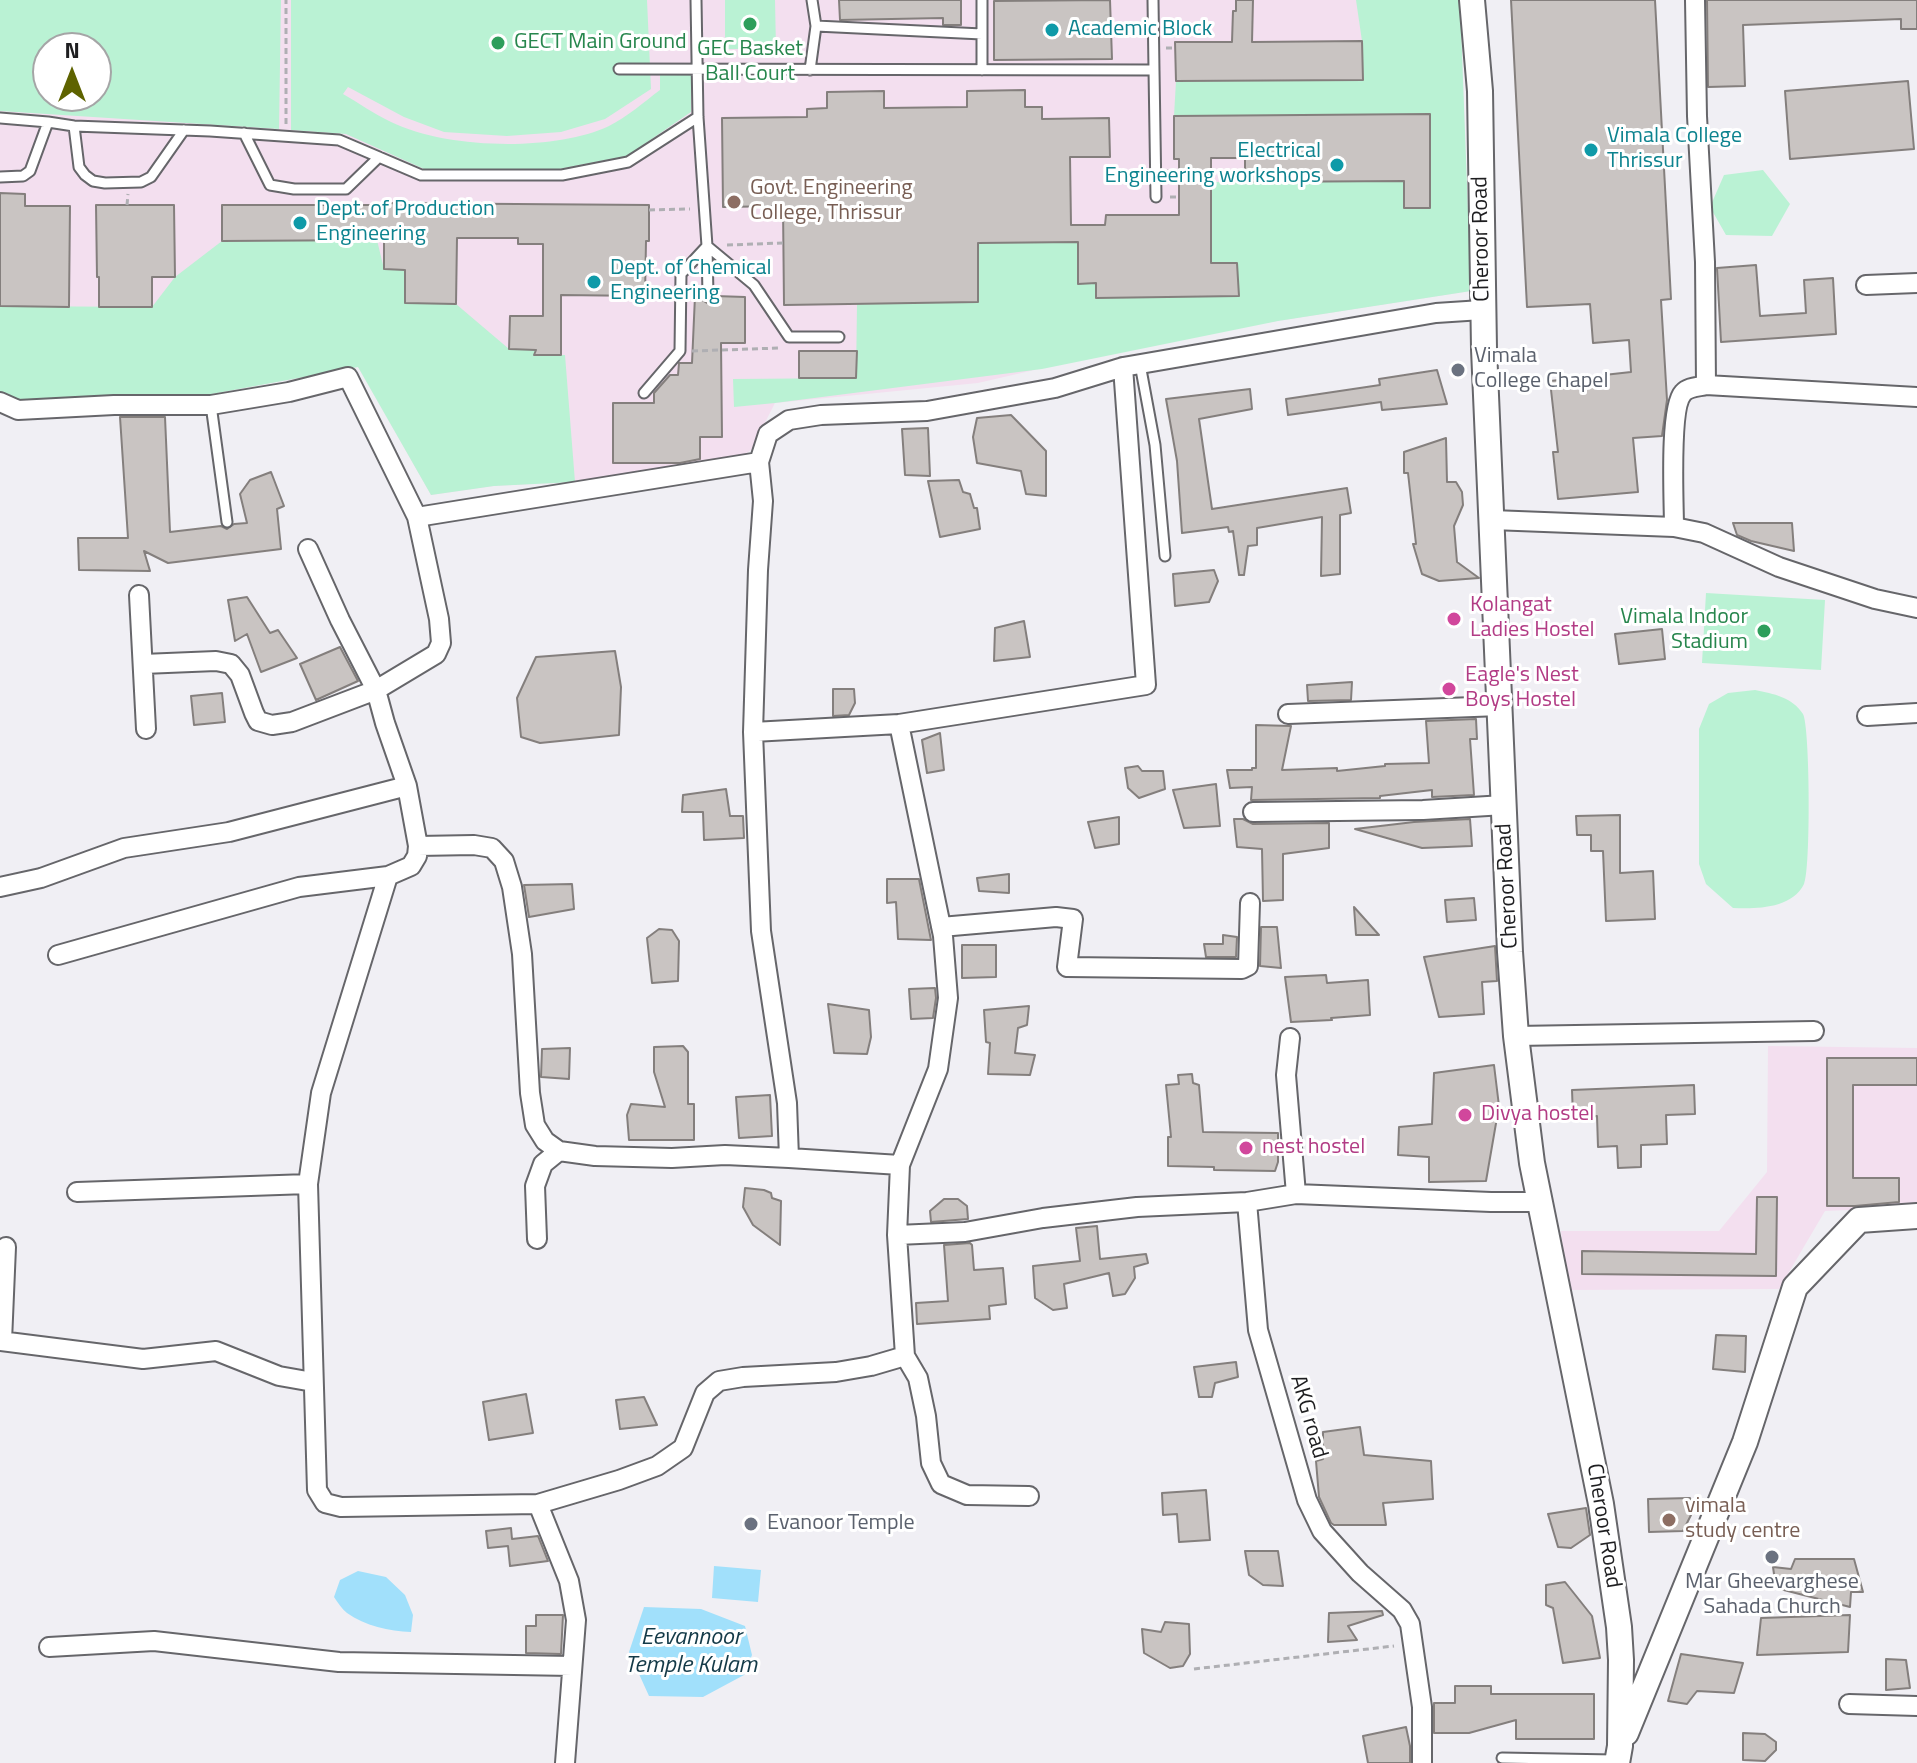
<!DOCTYPE html>
<style>
body{margin:0}
#map{position:relative;width:1917px;height:1763px;overflow:hidden;background:#f0eff4;font-family:"Titillium Web",sans-serif}
canvas{display:block}
.north{position:absolute;left:32px;top:32px;width:80px;height:80px;box-sizing:border-box;background:#fff;border:2px solid #a5a5a6;border-radius:50%;rotate:0deg;font-size:22px;font-weight:700;line-height:32px;text-align:center;color:#1e1e20}
.north::after{content:'';display:block;margin:auto;width:28px;height:36px;background:#5e6300;clip-path:polygon(50% 0,100% 100%,50% 72%,0 100%)}
</style>
<div id="map">
<canvas width="1917" height="1763"></canvas>
<div class="north">N</div>
</div>
<script>
const c = document.querySelector('canvas').getContext('2d');
c.lineJoin = 'round';
function paint(path, color) { c.fillStyle = color; c.fill(path, 'evenodd'); }
function stroke(path, color, width, dash) { c.strokeStyle = color; c.lineWidth = width; c.lineCap = dash ? 'butt' : 'round'; c.setLineDash(dash || []); c.stroke(path); }
function label(font, color, halo, rows, align = 'center') {
  c.font = font + ' "Titillium Web",sans-serif'; c.lineWidth = 6; c.setLineDash([]); c.textBaseline = 'middle'; c.strokeStyle = halo; c.fillStyle = color; for (const [text, x, y, turn = 0] of rows) {
    c.save(); c.translate(x, y); c.rotate((+turn || 0) * Math.PI / 180); c.textAlign = isNaN(turn) ? turn : align; if (halo) c.strokeText(text, 0, 0); c.fillText(text, 0, 0); c.restore();
  }
}
paint(new Path2D(`
 M0,0H1460L1471,291L1181,336L978,383L775,403L751,450L732,464L637,479L494,486L431,495L358,367L201,396L0,395ZM48,48H96V96H48Z
 M1768,1046L1917,1048V1207L1825,1211L1779,1289L1567,1290L1561,1231H1719L1767,1172Z`), '#f3dfef');
paint(new Path2D(`
 M0,0H281L279,129L0,111ZM48,48H96V96H48Z
 M291,0H647L651,89L605,119L561,132L507,136L444,132L404,117L348,87L343,94C359,103 374,114 391,122C446,149 554,152 609,126C627,117 644,102 660,90V74L691,75V112L627,156L559,169H424L346,134L291,130Z
 M725,0H775L776,49H725Z
 M1356,0H1460L1471,291L1278,321L1042,369L775,403L734,407L733,379L856,378L857,304L978,302V243L1078,242L1096,283V297L1212,263L1211,182L1404,181V208H1430L1429,114L1174,116L1176,81L1363,80L1362,41Z
 M1763,170L1790,204L1772,236L1726,235L1710,207L1724,175Z
 M377,240L384,269L405,270V303L456,304L509,349L536,350L535,355H565L575,482L494,486L431,495L358,367L201,396L21,404L0,395V306L152,307L175,277L222,241Z
 M1706,593L1825,600L1821,670L1702,663Z
 M1755,690C1774,694 1792,697 1803,714C1810,726 1811,870 1804,884C1792,909 1755,909 1733,908L1706,884L1699,864V729L1709,704L1728,693Z`), '#baf2d4');
paint(new Path2D(`
 M714,1566L761,1570L758,1602L712,1598Z
 M358,1571L386,1577L405,1595L413,1615L411,1632C389,1631 365,1626 347,1613C342,1609 338,1603 334,1597L340,1580Z
 M644,1607L701,1609L745,1626L752,1655L744,1675L703,1697L649,1696L629,1652Z`), '#a1e0fb');
const building = new Path2D(`
 M839,0H961V25H943V18L840,20Z
 M1110,0L1112,59L994,60V1Z
 M1236,0H1253L1252,42L1362,41L1363,80L1176,81L1175,42H1232L1233,11H1236Z
 M1511,0H1655L1671,299L1661,300L1667,400L1662,436L1633,438L1638,492L1558,499L1553,452H1558L1550,381L1631,372L1629,340L1593,343L1590,304L1527,307Z
 M1707,0H1917V29H1901V19L1743,25L1745,86L1708,87Z
 M1908,81L1914,149L1790,159L1785,91Z
 M1025,90V107H1042V119L1109,118L1110,157H1070L1071,225H1105L1106,215H1179V159H1174V116L1430,114V208H1404V181L1245,182V158H1211V263H1237L1239,296L1096,298V283L1078,284V242L978,243V302L784,305L783,206L723,207L722,118L807,117V109L827,108V92L884,91V108L967,107V91Z
 M0,193L25,194V206H70L69,307L0,306Z
 M384,203L649,205V241H646L645,296L561,295V355H534L536,350L509,349L510,316H543V244H518V238H457L456,304L405,303V270L384,269V240L222,241V205H384Z
 M96,205H174L175,277H152V307H99V277H97Z
 M1756,265L1760,316L1806,313L1804,280L1833,278L1836,334L1721,342L1717,268Z
 M695,296H700L702,300L707,303L712,302L715,296L745,297V343H721L722,437H700V459L680,463H613V403H654V393L670,375H678L679,363H692Z
 M799,351H857L856,378H799Z
 M1437,370L1447,404L1382,410L1381,402L1288,415L1286,399L1380,385L1379,379Z
 M1250,389L1252,409L1199,419L1212,509L1347,488L1351,513L1340,515V574L1321,576L1322,517L1257,528V545L1248,546L1244,575H1239L1233,531L1229,532L1228,527L1182,533L1177,461L1166,399Z
 M1011,415L1046,451V496L1026,494L1021,471L977,463L973,437L977,418Z
 M120,417H165L170,532L221,526L227,529L234,524L247,523L240,494L250,480L271,472L284,506L277,509L281,549L168,563L144,551L150,571L79,570L78,538H128Z
 M928,428L930,476L905,475L902,429Z
 M1446,438L1447,482H1456L1462,492L1463,505L1454,526L1457,562L1479,578L1439,581L1422,574L1413,544H1416L1408,473H1404V452Z
 M959,480L963,492L970,494L974,508H977L980,529L940,537L928,481Z
 M1733,523H1792L1794,551L1751,541L1737,535Z
 M1214,570L1218,581L1209,602L1175,606L1173,574Z
 M247,597L270,633L278,630L297,658L261,672L247,634L235,641L228,600Z
 M1024,621L1030,657L994,661L995,628Z
 M1662,629L1665,659L1619,664L1615,634Z
 M340,647L358,681L316,700L300,664Z
 M615,651L621,687L619,735L540,743L521,737L517,698L536,657Z
 M1352,682L1351,700L1308,701L1307,685Z
 M833,689H854L855,703L849,715L833,716Z
 M222,693L225,722L194,725L191,696Z
 M1476,719L1477,739H1470L1474,795L1432,797V790L1380,796V798L1251,800L1252,787L1230,788L1227,770H1252V768H1256V725L1291,726L1282,770L1337,768V771L1385,766V764L1429,763L1426,721Z
 M940,733L944,770L927,773L922,740Z
 M1138,766L1142,771H1163L1165,789L1139,798L1128,788L1125,768Z
 M1216,784L1220,826L1184,828L1173,790Z
 M726,789L730,816H743L744,838L704,840L703,812H682L683,795Z
 M1620,815V873L1653,871L1655,919L1606,921L1603,851H1591V835H1577L1576,816Z
 M1119,817V844L1095,848L1088,822Z
 M1234,819H1243L1253,824L1329,823V848L1283,854V900L1263,901L1262,849L1237,847Z
 M1470,819L1472,846L1422,848L1355,829L1414,822Z
 M1009,874V893L979,891L977,878Z
 M887,879H919L931,940L898,939L896,902L887,903Z
 M572,884L574,909L529,917L524,885Z
 M1474,898L1476,920L1447,922L1445,900Z
 M1354,907L1379,935H1356Z
 M1261,927H1277L1281,968L1260,966Z
 M659,929L672,930L679,941L678,981L652,983L647,938Z
 M1223,935L1237,937L1236,957H1206L1204,944H1223Z
 M962,945H996V977L962,978Z
 M1495,946L1497,981L1482,982L1484,1014L1439,1017L1424,957Z
 M1326,975L1327,983L1368,980L1370,1015L1331,1018L1332,1020L1291,1022L1285,977Z
 M935,988L936,998L933,1018L911,1019L909,989Z
 M828,1004L869,1010L871,1037L867,1054L834,1053Z
 M1029,1006L1027,1025L1018,1028L1015,1053L1035,1055L1030,1075L988,1074L990,1043L986,1042L984,1010Z
 M683,1046L688,1052V1104H694V1140H629L627,1115L631,1104L665,1107L654,1072V1047Z
 M570,1048L569,1079L541,1077L542,1049Z
 M1827,1058H1917V1085H1853V1178H1899V1202L1855,1206H1827Z
 M1494,1065L1499,1106L1486,1181L1429,1182V1157L1398,1155L1399,1127L1432,1124L1434,1073Z
 M1192,1074L1193,1083L1199,1085L1203,1132L1278,1133V1162L1275,1171L1214,1170V1167L1168,1166V1137H1171L1166,1085L1179,1084L1178,1075Z
 M1694,1085L1695,1114L1666,1115L1667,1144L1641,1145V1167L1618,1168L1617,1146L1598,1147L1597,1116L1573,1117L1572,1090Z
 M770,1095L772,1136L739,1138L736,1097Z
 M745,1188L764,1190L771,1193L772,1198L781,1201L780,1245L753,1225L743,1207Z
 M1757,1197H1777L1776,1276L1582,1274V1251L1756,1254Z
 M944,1199H958L967,1206L968,1219L931,1222L930,1211Z
 M1097,1226L1100,1259L1146,1254L1148,1263L1134,1267L1135,1278L1125,1294L1113,1296L1109,1273L1064,1284L1067,1308L1053,1310L1035,1298L1033,1266L1080,1261L1076,1228Z
 M970,1243L972,1245L974,1270L1003,1268L1006,1304L989,1306L990,1319L917,1324L916,1303L948,1301L944,1245Z
 M1716,1335L1746,1336L1745,1372L1713,1369Z
 M1236,1362L1238,1377L1215,1383L1212,1397H1199L1194,1367Z
 M526,1394L533,1433L489,1440L483,1402Z
 M644,1397L657,1425L620,1429L616,1400Z
 M1360,1427L1364,1455L1431,1461L1433,1499L1383,1503L1386,1525H1334L1331,1523L1319,1497L1316,1461L1323,1459V1432Z
 M1206,1490L1210,1540L1179,1542L1177,1514L1163,1515L1162,1493Z
 M1690,1498L1694,1509L1683,1531L1649,1532L1648,1499Z
 M1586,1508L1590,1535L1571,1548L1558,1547L1548,1514Z
 M511,1528L512,1539L538,1536L548,1561L510,1566L508,1546L488,1548L486,1531Z
 M1245,1551H1278L1283,1586L1263,1585L1249,1575Z
 M1795,1559H1854L1863,1592H1851L1850,1607L1776,1588L1773,1567L1791,1569Z
 M1565,1582L1592,1616L1600,1658L1563,1663L1553,1608L1546,1605V1585Z
 M1382,1611L1383,1615L1348,1626L1357,1640L1328,1642L1329,1613Z
 M536,1615H563L561,1654L526,1653V1626H536Z
 M1850,1615L1848,1652L1757,1655L1761,1618Z
 M1165,1622L1189,1624L1190,1654L1183,1666L1170,1668L1144,1653L1142,1629L1161,1632Z
 M1681,1654L1743,1663L1734,1693L1697,1691L1687,1704L1668,1701Z
 M1886,1659L1906,1660L1910,1688L1886,1690Z
 M1455,1686H1491V1694H1594V1739H1516V1720L1469,1733H1434V1703H1455Z
 M1406,1727L1410,1746V1763H1368L1363,1736Z
 M1743,1733L1765,1734L1776,1742V1750L1765,1761L1743,1760Z`);
paint(building, '#c9c4c2');
stroke(building, '#847f7d', 2);
const service = new Path2D(`
 M982,0V70
 M1153,0L1154,70
 M816,26L982,34
 M619,69L1154,70L1156,197
 M810,70L816,26L812,0
 M0,118L48,122L74,126L210,131L339,140L421,175H562L628,162L698,117
 M74,126L79,167L85,175L93,181L105,183L141,182L151,177L184,130
 M244,133L270,185L294,189H346L379,157
 M0,177L23,176L30,171L48,122
 M707,246L754,285L789,337H839
 M707,246L708,296
 M1140,364L1155,445L1165,556
 M644,393L680,351L681,274L707,246L698,117L696,0
 M211,405L227,522
 M1502,1758L1614,1760`);
const minor = new Path2D(`
 M1695,0L1697,116L1705,262L1706,385
 M1866,285L1917,283
 M0,402L18,410L114,405H211L289,392L348,377L417,517L759,462
 M417,517L439,619L441,643L436,654L376,690L385,723L407,786L418,846L417,856L411,866L388,876L321,1093L308,1184L317,1490L325,1503L341,1507L538,1504
 M1492,520L1674,527C1674,503 1669,408 1683,393C1688,387 1698,387 1706,385L1917,397
 M1674,527L1704,533L1779,567L1875,599L1917,608
 M139,595L146,729
 M143,664L216,661L231,664L240,675L254,713L258,721L272,725L292,722L376,690L340,620L308,549
 M1288,714L1500,706
 M1867,716L1917,713
 M899,724L943,936L948,998L938,1069L900,1165
 M753,732L899,724L1146,685L1123,367
 M1253,812L1423,810L1504,805
 M418,846L474,845L492,848L504,861L512,887L522,954L530,1093L535,1125L545,1141L559,1151L595,1156L672,1158L725,1155L789,1158
 M0,887L41,878L124,848L229,832L407,786
 M941,927L1056,917L1073,919L1067,967L1242,969L1248,966L1250,903
 M58,955L299,887L388,876
 M1516,1036L1814,1031
 M1290,1038L1286,1075L1296,1194
 M77,1192L308,1184
 M1247,1202L1258,1330L1307,1500L1322,1531L1360,1573L1402,1610L1410,1624L1422,1707V1763
 M897,1235L900,1165L789,1158L787,1103L761,931L753,732L758,570L763,501L759,462L768,434L789,420L821,415L927,411L1055,388L1123,367L1436,313L1482,310
 M537,1239L535,1186L543,1164L559,1151
 M0,1341L143,1359L216,1351L279,1376L313,1382
 M2,1341L6,1247
 M905,1356L918,1378L926,1416L931,1463L941,1484L967,1495L1029,1496
 M49,1647L154,1641L339,1662L572,1666
 M1849,1704L1917,1706
 M565,1763L576,1620L569,1581L538,1504L619,1480L657,1466L683,1448L705,1393L719,1381L743,1377L836,1372L871,1366L905,1356L897,1235L965,1232L1043,1218L1137,1207L1247,1202L1296,1194L1491,1202H1540`);
const secondary = new Path2D(`
 M1472,0L1480,91L1484,349L1510,952L1516,1036L1532,1163L1601,1504L1619,1627L1621,1660L1620,1746L1617,1763
 M1626,1733L1745,1442L1795,1287L1859,1220L1917,1216`);
stroke(service, '#66666a', 13);
stroke(minor, '#66666a', 22);
stroke(secondary, '#66666a', 28);
stroke(new Path2D(`
 M1166,48H1175
 M286,124V0
 M1167,171H1245
 M1170,197H1179
 M127,205L128,194
 M649,210L690,209
 M727,245L783,243
 M692,351L780,348
 M1194,1669L1394,1646`), '#afafb3', 3, [6, 4]);
stroke(service, '#fff', 9);
stroke(minor, '#fff', 18);
stroke(secondary, '#fff', 24);
for (const [x, y, r, color] of [
 [750,24,8,"#2e9e5b"],
 [1052,30,8,"#0f9aa8"],
 [498,43,8,"#2e9e5b"],
 [1591,150,8,"#0f9aa8"],
 [1337,165,8,"#0f9aa8"],
 [734,202,8,"#8d6e63"],
 [300,223,8,"#0f9aa8"],
 [594,282,8,"#0f9aa8"],
 [1458,370,8,"#6b7280"],
 [1454,619,8,"#d1479c"],
 [1764,631,8,"#2e9e5b"],
 [1449,689,8,"#d1479c"],
 [1465,1115,8,"#d1479c"],
 [1246,1148,8,"#d1479c"],
 [1669,1520,8,"#8d6e63"],
 [751,1524,8,"#6b7280"],
 [1772,1557,8,"#6b7280"]
]) { const dot = new Path2D(); dot.arc(x, y, r, 0, 2 * Math.PI); c.fillStyle = color; c.fill(dot); stroke(dot, '#fff', 3); }
label('22px', '#0d838f', '#fff', [
 ["Academic Block",1068,30],
 ["Vimala College",1607,137],
 ["Thrissur",1607,162],
 ["Electrical",1321,152,"right"],
 ["Engineering workshops",1321,177,"right"],
 ["Dept. of Production",316,210],
 ["Engineering",316,235],
 ["Dept. of Chemical",610,269],
 ["Engineering",610,294]
], 'left');
label('22px', '#27864d', '#fff', [
 ["GECT Main Ground",514,43],
 ["GEC Basket",750,50,"center"],
 ["Ball Court",750,75,"center"],
 ["Vimala Indoor",1748,618,"right"],
 ["Stadium",1748,643,"right"]
], 'left');
label('22px', '#785e54', '#fff', [
 ["Govt. Engineering",750,189],
 ["College, Thrissur",750,214],
 ["vimala",1685,1507],
 ["study centre",1685,1532]
], 'left');
label('22px', '#1e1e20', '#fff', [
 ["Cheroor Road",1482,239,-91],
 ["Cheroor Road",1508,886,-93],
 ["AKG road",1308,1417,74],
 ["Cheroor Road",1603,1526,81]
]);
label('22px', '#5b616d', '#fff', [
 ["Vimala",1474,357],
 ["College Chapel",1474,382],
 ["Evanoor Temple",767,1524],
 ["Mar Gheevarghese",1772,1583,"center"],
 ["Sahada Church",1772,1608,"center"]
], 'left');
label('22px', '#b23c85', '#fff', [
 ["Kolangat",1470,606],
 ["Ladies Hostel",1470,631],
 ["Eagle's Nest",1465,676],
 ["Boys Hostel",1465,701],
 ["Divya hostel",1481,1115],
 ["nest hostel",1262,1148]
], 'left');
label('italic 24px', '#143a48', '#fff', [
 ["Eevannoor",691,1638],
 ["Temple Kulam",691,1666]
]);
</script>
